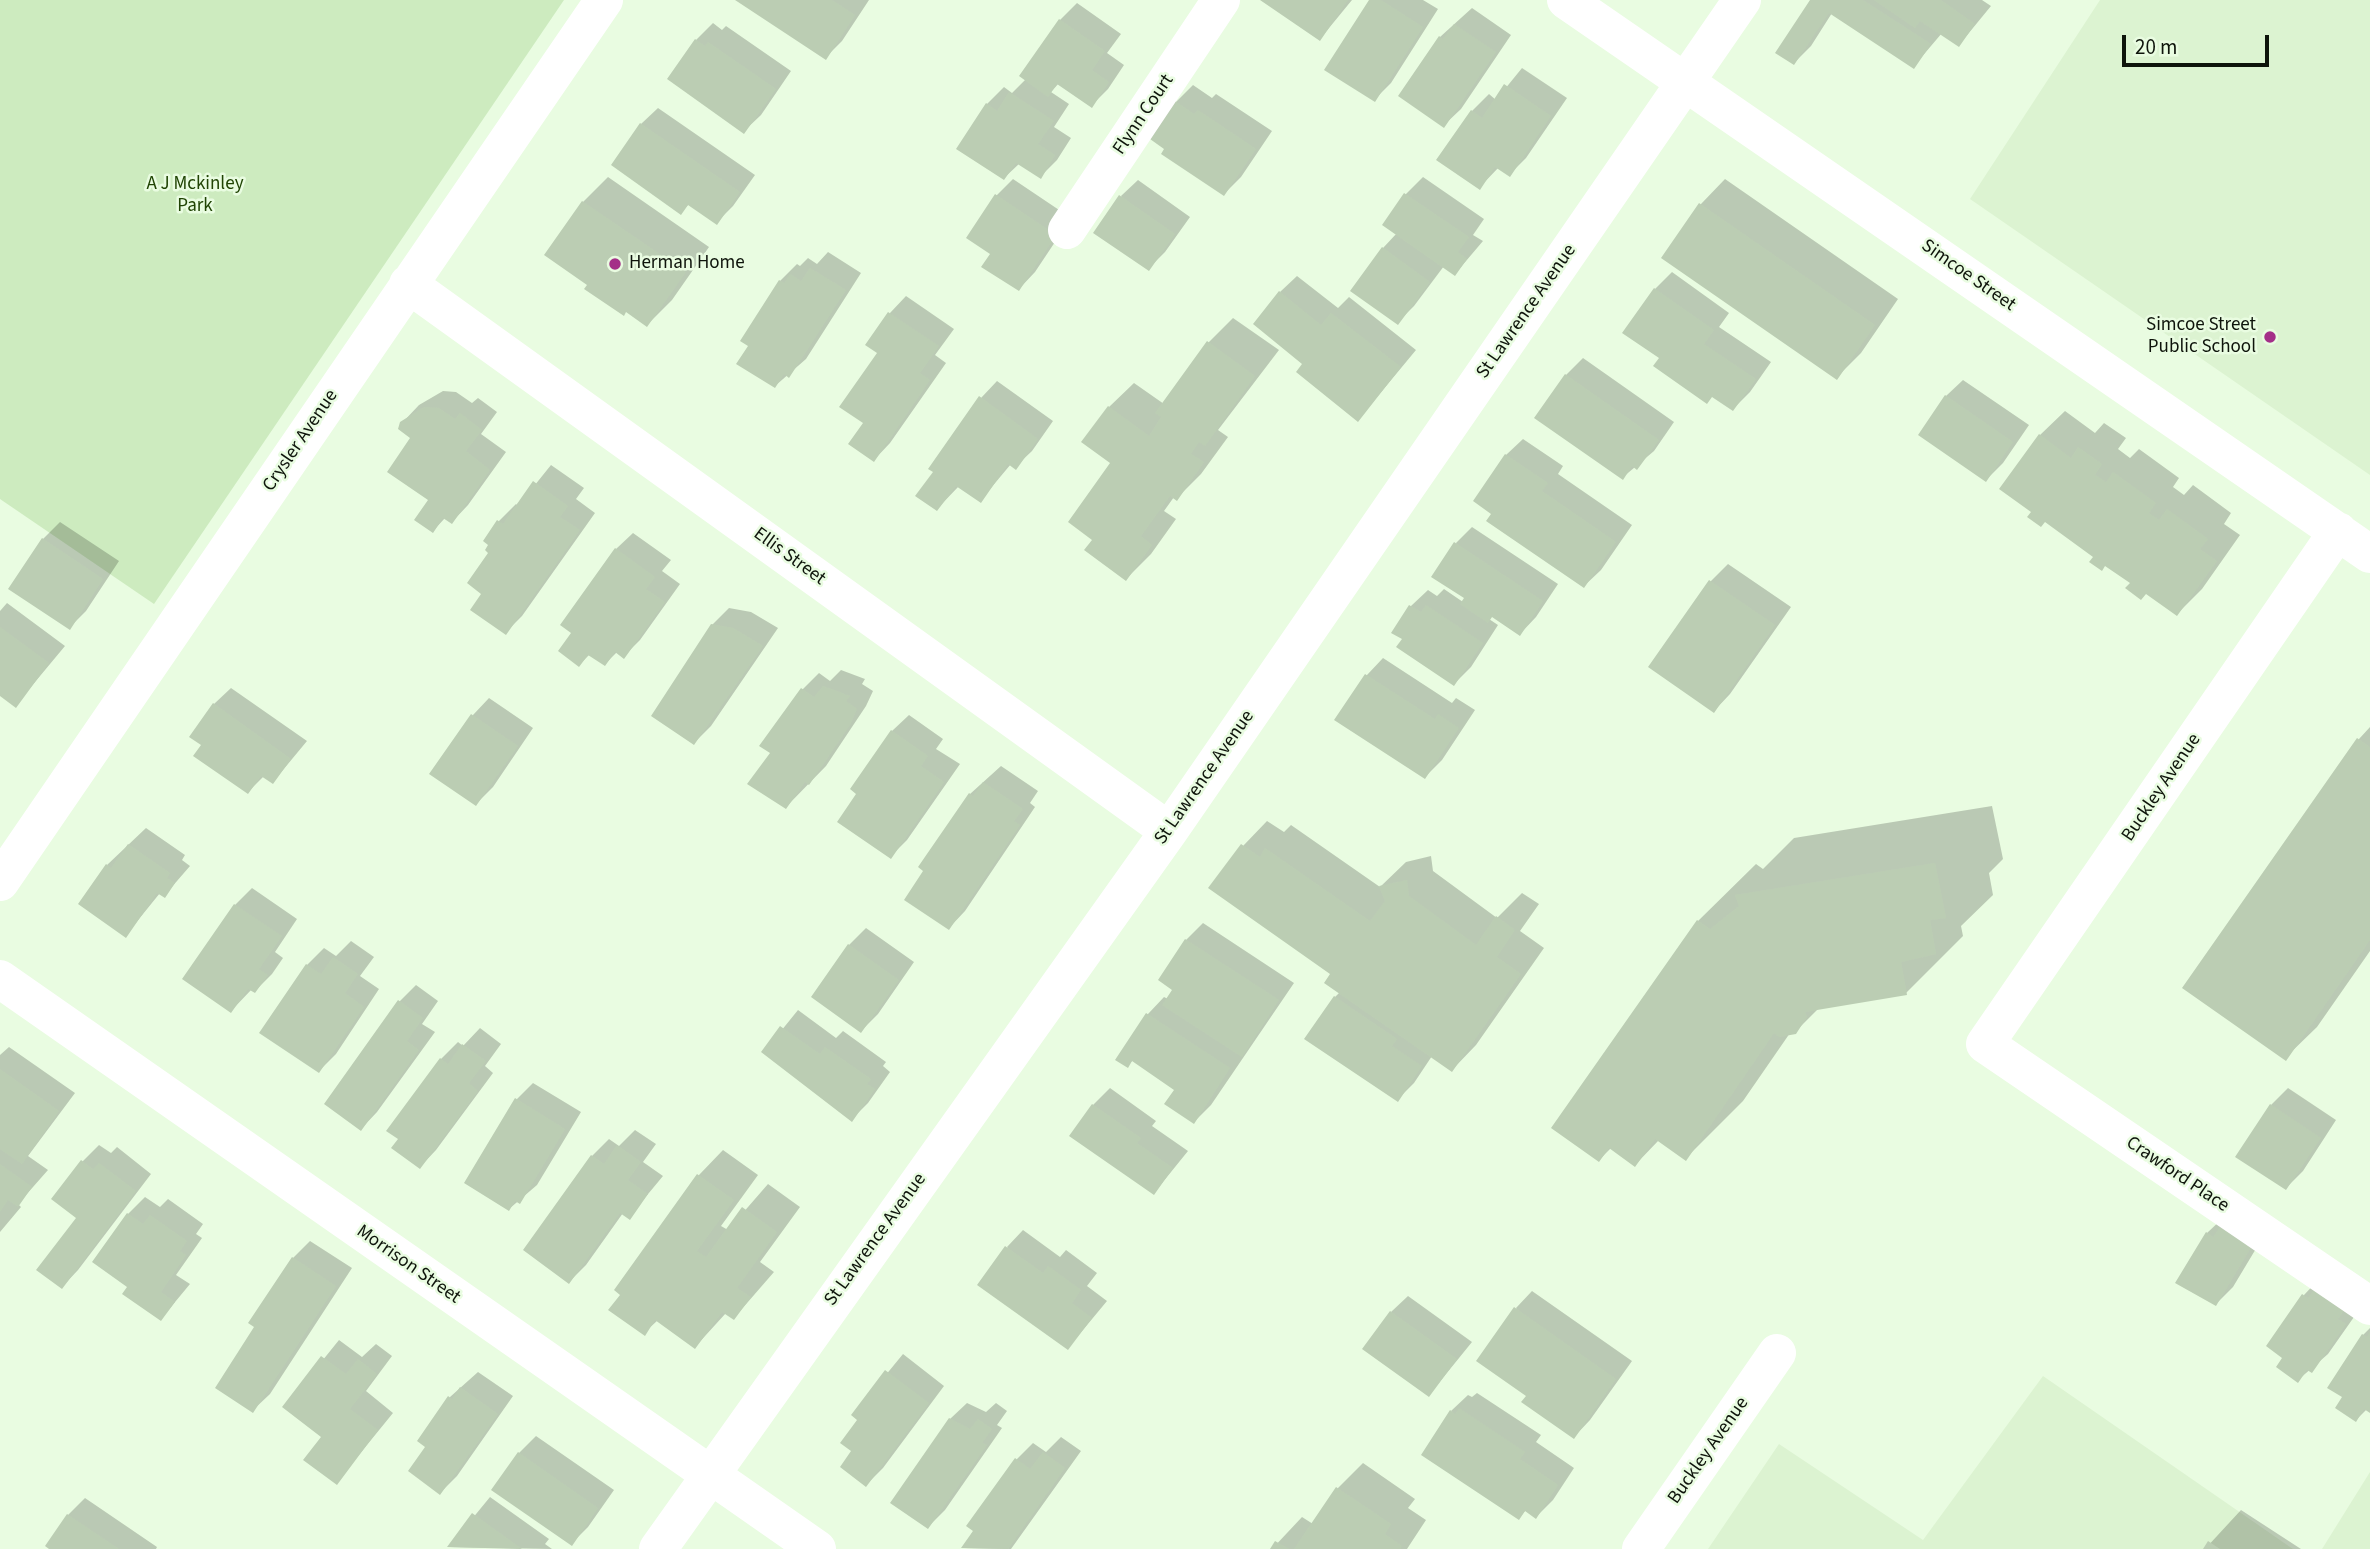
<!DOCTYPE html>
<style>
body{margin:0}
#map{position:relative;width:2370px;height:1549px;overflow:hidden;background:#e9fce1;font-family:"Source Sans 3",sans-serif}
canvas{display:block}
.scale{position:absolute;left:2122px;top:35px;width:147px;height:32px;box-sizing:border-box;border:4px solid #0e140b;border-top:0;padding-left:9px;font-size:21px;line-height:24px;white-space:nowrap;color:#0e140b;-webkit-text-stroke:5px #e9fce1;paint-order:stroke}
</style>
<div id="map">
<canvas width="2370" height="1549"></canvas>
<div class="scale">20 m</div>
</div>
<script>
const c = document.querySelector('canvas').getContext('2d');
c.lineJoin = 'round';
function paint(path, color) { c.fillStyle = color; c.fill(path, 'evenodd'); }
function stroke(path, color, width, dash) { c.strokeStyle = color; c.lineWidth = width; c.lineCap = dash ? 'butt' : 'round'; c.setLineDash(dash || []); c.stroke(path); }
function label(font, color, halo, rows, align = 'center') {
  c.font = font + ' "Source Sans 3",sans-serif'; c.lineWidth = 5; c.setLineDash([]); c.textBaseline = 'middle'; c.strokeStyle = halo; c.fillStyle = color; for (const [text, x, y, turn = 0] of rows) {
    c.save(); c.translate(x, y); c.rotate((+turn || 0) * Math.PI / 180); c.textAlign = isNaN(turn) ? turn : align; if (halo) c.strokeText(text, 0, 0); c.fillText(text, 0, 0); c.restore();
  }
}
paint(new Path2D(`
 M2100,0H2370V475L1970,199Z
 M2043,1376L2293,1549H1708L1779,1444L1923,1540Z
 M2370,1472V1549H2322Z`), '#dcf3d1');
paint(new Path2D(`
 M0,0H564L154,604L0,499Z`), '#cdebbf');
paint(new Path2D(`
 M738,0H869L842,41L825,58Z
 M1263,0H1352L1320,39Z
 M1371,0H1423L1438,9L1391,83L1374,100Z
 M1812,0H1982L1991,6L1959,45L1942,33L1914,66L1832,13L1811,46L1794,63Z
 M1077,3L1121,34L1107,53L1124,65L1108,89L1091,106L1059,83L1051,92L1069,104L1054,127L1071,138L1057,160L1040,177L1020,163L1004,178L959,148L987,104L1004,87L1012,93L1026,79L1021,76L1060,20Z
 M1472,8L1511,35L1461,109L1444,125L1440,37Z
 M713,23L722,30L726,26L791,71L761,115L744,131L696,40Z
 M1522,68L1567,98L1526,158L1509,175L1499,167L1479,188L1472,111L1489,94L1496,100Z
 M1193,85L1212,98L1216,94L1272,131L1241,177L1224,194L1176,102Z
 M658,108L755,175L733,206L716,223L689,204L681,212L641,124Z
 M608,177L709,247L672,300L647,325L589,284L583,202Z
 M1423,177L1484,219L1473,235L1483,241L1455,274L1444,266L1414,306L1397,323L1383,248L1397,233L1384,225L1406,194Z
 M1013,179L1071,218L1035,272L1019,289L996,196Z
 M1725,179L1898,299L1861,353L1836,378L1664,258L1701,204Z
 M1138,180L1190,217L1165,252L1148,269L1121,196Z
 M828,252L861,273L806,359L775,386L750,345L780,281L797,264L800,266L808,258L817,264Z
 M1672,272L1729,313L1719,327L1771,362L1750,392L1733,409L1662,357L1655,289Z
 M1297,276L1338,308L1349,297L1416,350L1358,420L1305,364L1280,292Z
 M906,296L954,329L935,355L946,363L890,443L874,460L880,352L868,345L890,313Z
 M1233,318L1279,350L1218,430L1228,437L1201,474L1176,499L1174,497L1164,511L1176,519L1151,554L1126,579L1094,539L1113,463L1109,407L1134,383L1164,404L1209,342Z
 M1583,358L1674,422L1654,451L1622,478L1566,375Z
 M1963,380L2029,425L2003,463L1986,480L1946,396Z
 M997,381L1053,421L1032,451L1015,467L1011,464L980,501L959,486L937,509L935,472L981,398Z
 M443,391L456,392L472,403L478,398L497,412L481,434L506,452L468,505L452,522L445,518L433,531L430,500L413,437L402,423L419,405Z
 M2065,411L2095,433L2104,423L2126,438L2118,449L2130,458L2139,449L2179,478L2173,487L2184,495L2193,485L2231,513L2224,524L2240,535L2202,589L2177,614L2033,512L2040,435Z
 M1523,439L1563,466L1558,474L1632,525L1601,570L1584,586L1493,514L1506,455Z
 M551,465L584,488L576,499L595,513L522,616L506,632L484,593L491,545L485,540L499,521L516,504L518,506Z
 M60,522L119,561L86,611L70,627L11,588L43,539Z
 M1472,527L1558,584L1536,617L1520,634L1493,616L1489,619L1498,625L1471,667L1454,684L1404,639L1411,606L1428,590L1437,596L1444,589L1463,602L1466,598L1456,543Z
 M633,533L671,560L662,571L680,584L640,640L624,656L618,651L605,664L590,654L579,665L574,632L616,549Z
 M1728,564L1791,607L1730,694L1714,711L1651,667L1711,581Z
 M7,603L65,646L15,706L0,694V611Z
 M729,608L751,612L778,628L711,726L694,743L712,625Z
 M1383,658L1452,703L1456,698L1475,710L1442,760L1425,777L1337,719L1367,675Z
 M841,670L865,679L862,684L873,691L866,706L826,766L786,807L802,690L819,673L830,681Z
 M231,688L307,741L273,782L264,776L248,792L203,745L214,704Z
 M489,698L533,728L493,787L476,804L473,715Z
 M909,715L943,739L936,749L960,764L907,840L890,857L859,793L892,731Z
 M2370,727V951L2317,1027L2285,1058L2185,988L2359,739Z
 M1001,766L1038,791L1030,803L1035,807L965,911L949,928L926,870L970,794Z
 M1992,806L2003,859L1989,873L1993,895L1961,926L1963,936L1906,993L1819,1008L1795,1032L1790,1033L1743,1101L1686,1158L1659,1140L1635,1165L1611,1148L1599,1160L1698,921L1756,864L1763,869L1794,838Z
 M1267,821L1284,832L1291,825L1380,887L1406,862L1431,856L1433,871L1497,918L1522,893L1539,904L1520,931L1544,948L1476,1045L1452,1070L1432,1056L1414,1083L1397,1100L1335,997L1340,992L1333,974L1243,846Z
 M146,828L185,855L182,860L190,866L164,896L160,893L126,935L107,865Z
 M252,888L297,919L275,952L283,958L272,974L255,991L252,989L231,1011L235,905Z
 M1203,923L1294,983L1211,1105L1194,1122L1177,1089L1133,1060L1127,1066L1118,1059L1148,1014L1164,997L1168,999L1174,989L1186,940Z
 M866,928L914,962L878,1014L861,1031L849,945Z
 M351,941L374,957L360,976L379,989L336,1054L319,1071L307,965L324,948L336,956Z
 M416,985L438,1001L422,1024L435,1032L377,1112L361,1129L399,1002Z
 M798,1010L836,1038L843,1031L886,1062L883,1066L890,1072L868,1103L852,1119L764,1052Z
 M480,1028L501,1044L485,1066L493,1073L436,1150L420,1167L441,1059L458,1042L463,1046Z
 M9,1047L75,1093L28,1156L48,1170L18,1204L21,1207L0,1232V1055Z
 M533,1083L581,1112L537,1185L509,1209L516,1100Z
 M1110,1088L1156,1121L1152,1126L1188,1151L1154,1193L1093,1105Z
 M2288,1088L2336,1120L2303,1171L2286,1188L2271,1105Z
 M635,1130L656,1144L643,1162L663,1176L629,1217L623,1213L586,1265L569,1282L592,1156L609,1139L619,1146Z
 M99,1145L111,1153L117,1147L151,1174L78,1270L62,1287L78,1217L82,1162Z
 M723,1150L758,1175L721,1226L728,1230L768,1184L800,1207L760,1262L774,1272L734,1318L726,1313L695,1347L658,1320L644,1333L623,1294L616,1290L699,1175Z
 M145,1197L160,1207L168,1199L203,1224L196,1234L202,1238L176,1275L190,1284L161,1319L130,1286L128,1214Z
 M2224,1217L2269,1227L2233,1287L2216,1304L2207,1233Z
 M1023,1230L1060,1257L1066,1250L1097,1273L1087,1286L1107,1301L1068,1348L1007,1247Z
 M310,1241L352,1268L270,1394L253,1410L256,1327L250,1323L293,1258Z
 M2320,1278L2361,1307L2328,1354L2298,1380L2285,1357L2304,1295Z
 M1532,1291L1632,1361L1590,1420L1574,1437L1516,1308Z
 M1408,1296L1472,1342L1429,1395L1391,1312Z
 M2370,1328V1411L2367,1409L2356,1420L2344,1397L2363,1335Z
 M339,1340L362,1357L376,1344L392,1356L366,1391L393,1413L336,1483L323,1437L285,1407Z
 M903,1354L944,1386L883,1468L866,1485L854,1451L860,1419L853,1415Z
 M478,1372L513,1396L457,1476L440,1493L427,1447L419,1441L450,1397Z
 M1477,1393L1541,1435L1536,1442L1574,1468L1553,1500L1536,1517L1526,1510L1519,1518L1451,1411L1468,1395L1472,1397Z
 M967,1403L986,1412L996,1403L1007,1411L997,1425L1002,1428L945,1510L928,1527L950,1419Z
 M536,1436L614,1490L588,1527L571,1544L494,1489L519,1453Z
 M1061,1437L1081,1451L1011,1549L963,1548L1016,1460L1033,1443L1046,1452Z
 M1363,1463L1415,1499L1408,1508L1426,1520L1407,1549H1272L1302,1517L1313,1524L1338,1488Z
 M490,1497L549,1539L545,1544L552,1549L449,1547Z
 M85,1498L157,1547L156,1549H52L68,1515Z
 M2241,1510L2301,1549H2205Z`), '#0003');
paint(new Path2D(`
 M735,0H832L855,15L826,60Z
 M1260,0H1348L1320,41Z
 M1369,0H1381L1423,27L1375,102L1324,70Z
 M1810,0H1863L1931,44L1914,69L1829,13L1794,65L1775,53Z
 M1874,0H1941L1975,24L1959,47L1920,21L1915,28Z
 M1059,19L1105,51L1092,70L1109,82L1092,108L1057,84L1048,97L1019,76Z
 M1454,24L1496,52L1444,128L1398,96L1439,36L1443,39Z
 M695,39L705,46L708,42L776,89L744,134L667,79Z
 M1504,84L1551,116L1510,177L1495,167L1480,190L1436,160L1471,110L1482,118Z
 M1009,92L1054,121L1038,144L1055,155L1041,179L1016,163L1004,180L956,149L986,103L997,111Z
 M1175,101L1194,114L1198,110L1256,149L1224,196L1161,154L1164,149L1150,139Z
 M640,123L740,192L717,225L688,205L681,215L611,165Z
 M1404,193L1469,237L1458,252L1467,259L1455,276L1382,225Z
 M995,194L1056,235L1019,291L981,267L990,254L966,238Z
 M1119,195L1175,234L1149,271L1093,233Z
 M582,201L686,272L647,327L626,312L624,316L584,289L587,285L544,255Z
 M1699,203L1875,325L1837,380L1661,258Z
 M1382,247L1430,282L1398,325L1350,291Z
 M810,268L846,290L789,378L784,374L775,388L736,364L748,346L740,341L779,280L784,283L790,274L801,281Z
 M1654,288L1714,330L1704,344L1756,379L1733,411L1712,397L1707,404L1653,366L1659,358L1622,333Z
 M1279,291L1321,325L1331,313L1401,367L1358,422L1296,372L1302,364L1253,324Z
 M888,312L939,346L920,373L930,380L874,462L848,444L863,423L839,407L877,353L865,345Z
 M1207,341L1255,376L1205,446L1199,442L1191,454L1204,462L1177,501L1170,496L1141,536L1152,545L1126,581L1084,550L1092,540L1068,522L1110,463L1081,442L1108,406L1149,436L1161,417L1155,413Z
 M1565,374L1659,440L1637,470L1632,466L1623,480L1534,418Z
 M1945,395L2013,442L1986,482L1918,435Z
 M979,396L1038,439L1016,470L1008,464L981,503L956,486L937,511L915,496L933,472L928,469Z
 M424,407L439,408L455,419L460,413L482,430L466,451L490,470L452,524L443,518L433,533L414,520L428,500L387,472L410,438L398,429L400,422Z
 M2039,434L2071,458L2078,447L2102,464L2095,475L2106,482L2113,472L2156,503L2149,513L2159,520L2167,509L2208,539L2200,549L2217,561L2177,616L2146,594L2141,600L2125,588L2130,583L2105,566L2102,571L2089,562L2093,557L2045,522L2041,527L2027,517L2031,512L1999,489Z
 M1505,454L1548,483L1542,491L1616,542L1584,588L1486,521L1491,514L1473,501Z
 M533,481L568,506L560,517L580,530L506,635L470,610L481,594L467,583L488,553L485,550L488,545L483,541L497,520L503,524Z
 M42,538L103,579L70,630L8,589Z
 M1454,542L1543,601L1520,636L1492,617L1488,623L1460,604L1464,598L1431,577Z
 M615,548L655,577L646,589L665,602L624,659L615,652L605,666L588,655L579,667L558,651L571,633L560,625Z
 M1709,580L1775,625L1714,713L1648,667Z
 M1409,605L1421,612L1426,605L1483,643L1454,686L1396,647L1402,639L1391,633Z
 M711,624L733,628L763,646L694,745L651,716Z
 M0,627L49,663L16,708L0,696Z
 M1365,674L1435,719L1438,714L1459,728L1425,779L1334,720Z
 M823,686L850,696L846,701L857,709L850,725L809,785L805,782L786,809L747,784L770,753L759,746L801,688L814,697Z
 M213,703L291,759L273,784L261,776L248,794L193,756L201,745L189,737Z
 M471,714L518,746L476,806L429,774Z
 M891,730L928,756L921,766L944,782L891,859L837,822L856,794L850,789Z
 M2357,738L2370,747V940L2286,1061L2182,988Z
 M983,782L1023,809L1014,821L1020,825L949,930L904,900L923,871L918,867L969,793L973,796Z
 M128,844L170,873L167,878L175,883L165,898L157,893L126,938L78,904L106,864L111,868Z
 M1241,844L1260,857L1265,848L1370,921L1385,901L1379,886L1407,880L1409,896L1476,945L1496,916L1515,930L1497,957L1521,974L1452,1072L1324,983L1330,974L1208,888Z
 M1935,863L1946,918L1930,920L1936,954L1901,962L1907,995L1805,1012L1807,1017L1796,1034L1779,1037L1774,1033L1686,1161L1655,1139L1635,1167L1609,1148L1599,1162L1551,1128L1697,920L1710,929L1739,906L1735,895Z
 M234,904L282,936L259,969L268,975L255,993L248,989L231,1013L182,979Z
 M1185,939L1279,1000L1242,1057L1162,1005L1172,990L1158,980Z
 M848,944L899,980L861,1033L811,997Z
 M333,957L358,974L345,993L364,1007L319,1073L259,1033L306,964L321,974Z
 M1334,996L1397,1039L1392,1046L1422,1066L1398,1102L1304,1039Z
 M398,1000L423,1018L407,1041L419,1050L361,1131L324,1104Z
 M1146,1013L1230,1068L1194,1124L1164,1104L1174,1090L1132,1061L1128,1068L1115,1060Z
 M780,1026L820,1054L825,1047L871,1079L867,1084L875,1089L852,1122L761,1052Z
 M462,1044L486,1061L469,1083L478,1091L420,1169L391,1148L398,1139L386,1131L440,1058L448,1064Z
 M0,1069L59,1111L22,1164L0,1149Z
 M515,1098L565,1129L520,1204L515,1201L509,1211L464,1183Z
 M1092,1104L1141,1138L1137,1143L1173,1168L1154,1195L1069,1136Z
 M2270,1104L2321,1138L2286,1190L2235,1157Z
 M617,1145L641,1162L628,1180L648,1194L630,1220L620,1213L569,1284L523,1250L591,1155L604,1164Z
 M81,1160L93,1169L99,1163L136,1191L62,1289L36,1270L76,1218L51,1199Z
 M0,1164L32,1187L18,1207L8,1200L0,1212Z
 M697,1174L734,1200L697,1251L706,1257L742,1207L777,1232L737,1288L751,1297L734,1320L722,1312L695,1349L655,1320L645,1336L608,1310L620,1295L614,1290Z
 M127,1213L143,1224L150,1215L187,1241L180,1251L186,1255L161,1292L175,1302L161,1321L122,1294L127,1287L92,1262Z
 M2221,1225L2253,1244L2216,1306L2175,1283L2206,1232L2213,1237Z
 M1005,1246L1043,1273L1048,1266L1081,1290L1072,1303L1092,1318L1068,1350L977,1285Z
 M292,1257L336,1286L253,1413L215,1388L254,1327L248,1323Z
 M2315,1288L2345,1309L2338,1319L2346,1324L2312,1373L2307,1370L2298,1383L2276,1367L2282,1358L2266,1346L2302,1294L2308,1298Z
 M1514,1307L1616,1379L1574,1439L1521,1402L1526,1396L1476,1361Z
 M1390,1311L1457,1359L1429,1397L1362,1349Z
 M2370,1332V1413L2364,1409L2356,1422L2335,1408L2342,1397L2327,1388L2362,1334L2367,1337Z
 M321,1356L346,1374L358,1359L377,1374L350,1409L378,1430L337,1485L303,1460L321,1437L282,1407Z
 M885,1370L929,1403L866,1487L840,1467L851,1451L840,1443L857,1420L851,1415Z
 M460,1387L498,1414L440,1495L408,1471L425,1447L417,1441L448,1396L452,1399Z
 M1459,1408L1525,1452L1520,1459L1558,1485L1536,1519L1525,1511L1519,1520L1421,1455L1450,1410L1455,1414Z
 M949,1418L970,1429L978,1419L992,1429L982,1443L987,1445L928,1529L890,1503Z
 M518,1452L598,1508L572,1546L491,1490Z
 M1043,1452L1065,1468L1008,1549L961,1548L973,1531L966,1526L1015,1458L1030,1469Z
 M1336,1487L1391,1524L1385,1534L1402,1546L1400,1549H1294Z
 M472,1513L522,1549L447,1547Z
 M67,1514L119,1549H49L45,1546Z
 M1275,1541L1289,1549H1270Z
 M2208,1541L2220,1549H2203Z`), '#bbcdb3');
stroke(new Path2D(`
 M1566,0L2370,554
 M1067,230L1221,0
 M408,284L1169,831
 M2338,531L1985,1044L2370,1306
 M0,882L604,0
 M0,979L817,1549
 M658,1549L1169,831L1742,0
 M1641,1549L1777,1353`), '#fff', 38);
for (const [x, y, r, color] of [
 [615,264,7,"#a42f88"],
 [2270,337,7,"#a42f88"]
]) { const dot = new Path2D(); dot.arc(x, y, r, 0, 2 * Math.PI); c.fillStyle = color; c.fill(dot); stroke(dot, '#e9fce1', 2.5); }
label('19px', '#0e140b', '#e9fce1', [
 ["Flynn Court",1144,115,-56],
 ["Simcoe Street",1968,276,35],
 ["St Lawrence Avenue",1527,312,-55],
 ["Crysler Avenue",301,441,-56],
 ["Ellis Street",789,557,36],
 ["St Lawrence Avenue",1205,778,-55],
 ["Buckley Avenue",2162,788,-56],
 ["Crawford Place",2177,1175,34],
 ["St Lawrence Avenue",876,1240,-54],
 ["Morrison Street",408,1265,35],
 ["Buckley Avenue",1709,1451,-55]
]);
label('19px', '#204404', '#e9fce1', [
 ["A J Mckinley",195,185],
 ["Park",195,207]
]);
label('19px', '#0e140b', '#e9fce1', [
 ["Herman Home",629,264],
 ["Simcoe Street",2256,326,"right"],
 ["Public School",2256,348,"right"]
], 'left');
</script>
